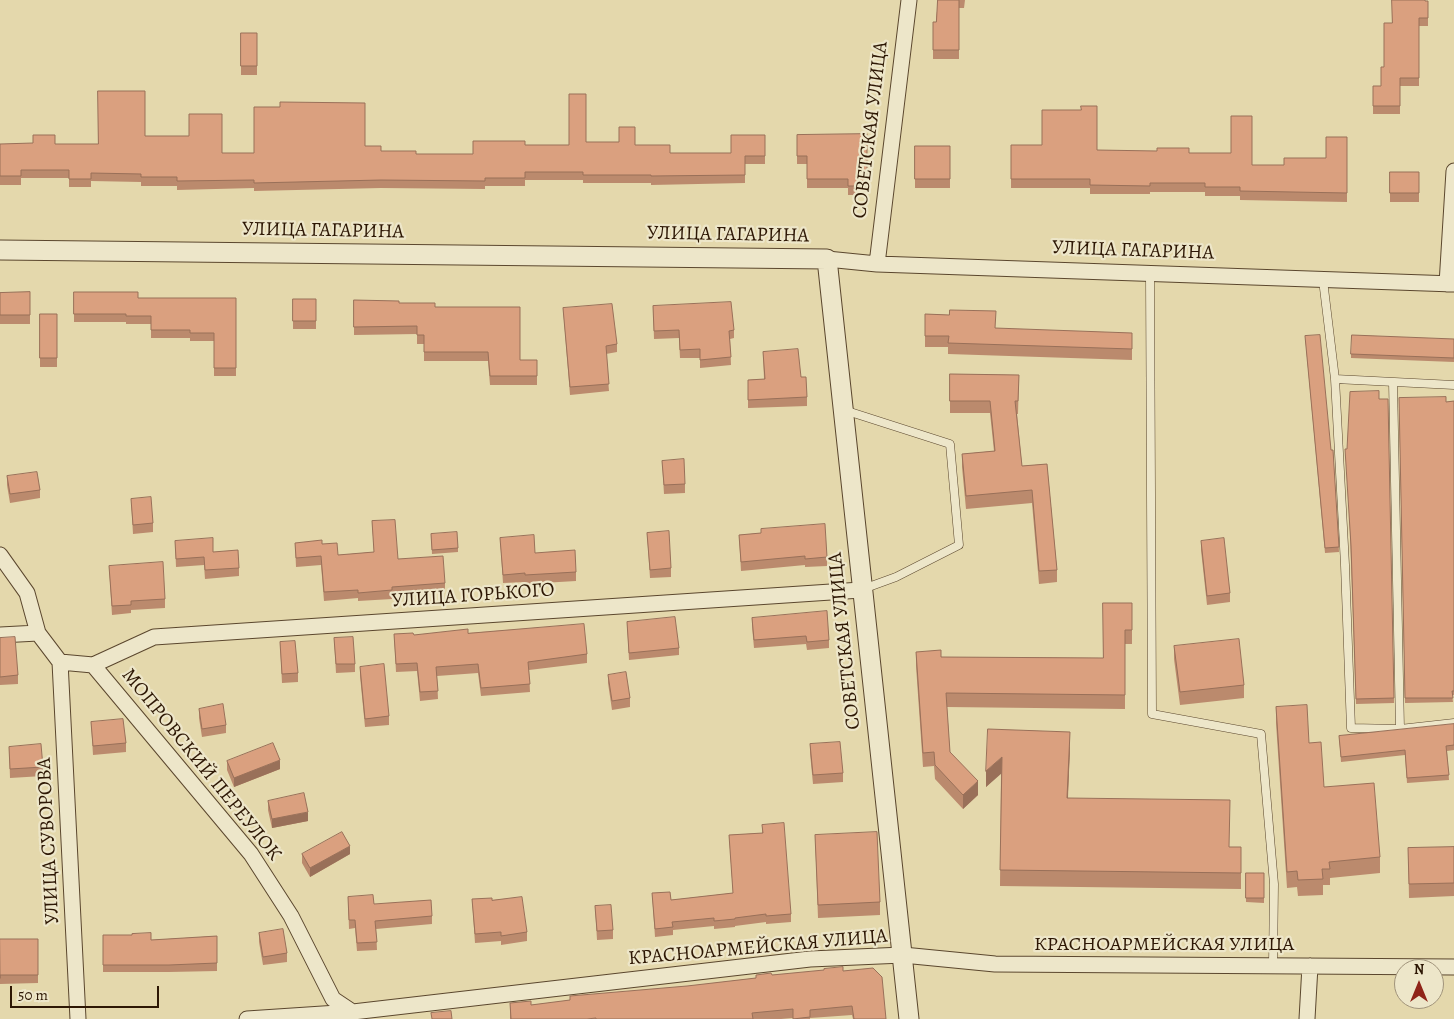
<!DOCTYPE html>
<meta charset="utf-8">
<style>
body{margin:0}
#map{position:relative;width:1454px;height:1019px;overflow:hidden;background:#e4d8ac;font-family:Alegreya,serif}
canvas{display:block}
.north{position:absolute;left:1394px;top:959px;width:50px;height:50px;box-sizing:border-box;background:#ede6c9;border:1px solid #a0937a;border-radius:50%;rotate:0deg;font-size:14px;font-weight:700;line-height:20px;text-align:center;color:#2d1704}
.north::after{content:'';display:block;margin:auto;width:18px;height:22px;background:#8f2418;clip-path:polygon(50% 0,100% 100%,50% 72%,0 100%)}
.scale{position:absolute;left:10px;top:986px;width:149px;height:22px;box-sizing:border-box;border:2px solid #2d1704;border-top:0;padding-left:6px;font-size:15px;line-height:18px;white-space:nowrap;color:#2d1704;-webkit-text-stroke:4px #ede6c9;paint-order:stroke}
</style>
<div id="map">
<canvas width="1454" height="1019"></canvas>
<div class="north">N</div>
<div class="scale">50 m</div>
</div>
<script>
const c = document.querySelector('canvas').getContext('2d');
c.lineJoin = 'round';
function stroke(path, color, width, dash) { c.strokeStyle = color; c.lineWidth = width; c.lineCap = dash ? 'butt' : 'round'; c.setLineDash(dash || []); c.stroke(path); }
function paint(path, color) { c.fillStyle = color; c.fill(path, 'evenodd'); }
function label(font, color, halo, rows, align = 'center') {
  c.font = font + ' Alegreya,serif'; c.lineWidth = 4.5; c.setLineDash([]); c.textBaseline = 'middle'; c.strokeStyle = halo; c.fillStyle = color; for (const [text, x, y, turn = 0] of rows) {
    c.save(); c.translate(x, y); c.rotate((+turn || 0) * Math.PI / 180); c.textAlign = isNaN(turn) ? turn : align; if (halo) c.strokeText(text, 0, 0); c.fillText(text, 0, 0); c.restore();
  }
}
const service = new Path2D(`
 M1150,274L1152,714L1261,734L1274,884L1273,966
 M1323,280L1335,379L1345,565L1351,728L1400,729L1454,723
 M1335,379L1454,385
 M1393,382L1400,729
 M844,410L950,444L959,545L896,577L863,589`);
const minor = new Path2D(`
 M827,259L877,264L1454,284
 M877,264L909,0
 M1447,284L1454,171
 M0,555L27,593L38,633L60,662L93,665L251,854L291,916L333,999L354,1013
 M0,635L38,633
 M60,662L78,1019
 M93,665L154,637L861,590
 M247,1019L353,1012L810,959L903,955L995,964L1454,967
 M1307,1019L1310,966`);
const tertiary = new Path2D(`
 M0,250L827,259L909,1019`);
stroke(service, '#5b472e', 9);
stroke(minor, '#5b472e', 17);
stroke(tertiary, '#5b472e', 21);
stroke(service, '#ede6c9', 8);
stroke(minor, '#ede6c9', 15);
stroke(tertiary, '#ede6c9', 19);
paint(new Path2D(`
 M938,0H965L964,8H959V59H933V22H936Z
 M1425,1H1428V26H1419V86H1400V114H1373V86H1381L1392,23Z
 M241,33H257V75H241Z
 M867,134V195H848V188H807V164H797V135Z
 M765,135V164H745V183L651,185V183H583V180H525V186H485V189L381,188L254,191V188L177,190V186H141V182L91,181V187H69V178H21V185H0V144H98L145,136L222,153H254L365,146L381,151L416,154H473L525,145H569L586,142L635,145L670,153H731Z
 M1347,137V202L1240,200V196H1205V192H1150V194H1090V188H1011V145L1097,150L1189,153L1252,165H1284L1326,158Z
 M915,146H950V188H915Z
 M1390,172H1419V202H1390Z
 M30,292V324H0V293Z
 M74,292L138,298H236V376H214V341H190V338H151V324H126V322H74Z
 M293,299H316V329H293Z
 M354,300L399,303L435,307L520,360H537V385H490L488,361H424V344H417V334L354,335Z
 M653,306L734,330V338L730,339L731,365L700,368V358H680L679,338L654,339Z
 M563,308L617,344V352L606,354L609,391L570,395Z
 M40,314H57V367H40Z
 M925,314L949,315L995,328L1132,343V360L948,354V347H925Z
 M1305,336L1331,450H1333L1339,552L1325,553Z
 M1454,339V362L1351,358V354Z
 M763,352L807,397V406L748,408V380L764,379Z
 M950,374L1019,375L1018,414H1017L1022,466L1047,464L1057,570V582L1039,584L1032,503L966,509L962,467V454L994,451L990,413H950Z
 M1399,398L1446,402L1454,401V695H1452L1453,702L1405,703Z
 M1379,399H1388L1394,703L1356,704L1347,449Z
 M662,461L685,484V493L664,494Z
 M7,476L40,490V498L10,503L7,485Z
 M131,499L153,523V532L133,534Z
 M372,521L398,559L445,583V592L392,596V599L358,601V598L324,601L321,565L296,567L295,543L338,555L374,552Z
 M761,529L827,557V566L805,567V565L741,571L739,535L761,533Z
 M647,533L671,568V577L650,578Z
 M431,534L458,548V552L432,554Z
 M500,538L576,572V581L525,584V582L503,583Z
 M175,541L213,552L239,568V576L205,579L204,565L176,567Z
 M1201,541L1230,593V602L1207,605L1201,550Z
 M109,566L165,599V608L131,610V613L112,615Z
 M1132,603V644H1125V709L947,707L950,752L978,795L963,809L935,779L934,766L923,767L916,666V652L941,657L1103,658Z
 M752,618L829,640V648L807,650L806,644L754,648L752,626Z
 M627,622L679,648V655L629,660Z
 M468,633L587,654V663L529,670L530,692L481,696L478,673L437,676L438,699L420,701L417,671L396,672L394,634L414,635Z
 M0,638L18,675V684L0,685Z
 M334,638L355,664V672L336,673Z
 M280,642L298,673V682L282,683Z
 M1174,646L1244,685V698L1180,705L1174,659Z
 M360,667L389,716V725L365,727L360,676Z
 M608,675L630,698V707L612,710L608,683Z
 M1276,707L1309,743L1324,787L1380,857V873L1330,878V885H1323V895L1298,896L1297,887L1287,888L1276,723Z
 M199,709L226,725V733L202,737L199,718Z
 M91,722L126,743V752L93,755Z
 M1454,724V750L1447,751L1449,780L1407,783L1405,755L1341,762L1339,736Z
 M810,744L843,773V782L813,784L810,753Z
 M9,747L43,767V776L10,778Z
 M1070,747L1068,798L1229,847H1241V889L1000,886L1001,773L986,787V771Z
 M227,761L280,769L234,787L227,770Z
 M268,801L308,821L272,828L268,810Z
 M762,825L791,914V922L766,924V922L735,926V927L714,929V926L673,930V935L655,937L652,893L671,900L733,893L729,835L762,833Z
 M815,835L880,902V915L818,918Z
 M1454,847V896L1409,898L1408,848Z
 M302,854H350L310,877L302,863Z
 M1246,873H1264V903L1246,902Z
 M348,897L374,904L432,916V924L376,929L377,950L357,951L355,928L349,929Z
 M472,899L492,900L527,932V941L501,945V941L475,943Z
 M595,906L613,930V939L597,940Z
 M259,933L287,953V962L263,965L259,942Z
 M103,935L151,940L217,936V971L169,972H103Z
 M0,939H38V983L0,984V986Z
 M843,971L886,1019H853L852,1015L810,1018V1019H793V1018L781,1019H510V1003L531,1005L756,978L772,975Z`), '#bb8a6d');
paint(new Path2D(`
 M1070,732V747L1067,814V798Z
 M1002,757V773L986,787V771Z
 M280,760V769L234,787V778Z
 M978,781V795L963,809V795Z
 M308,812V821L272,828V819Z
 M350,846V854L310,877V868Z`), '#997059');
const building = new Path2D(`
 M938,0H959V50H933V22H936Z
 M1392,0H1425V1H1428V18H1419V78H1400V106H1373V86H1381V67H1384V23H1392Z
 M241,33H257V66H241Z
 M98,91H145V136H189V114H222V153H254V107H280V102L365,103V146H381V151H416V154H473V141H525V145H569V94H586V142H619V127H635V145H670V153H731V135H765V156H745V175L651,176V175H583V172H525V178H485V181L381,180L254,183V180L177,181V177H141V174L91,173V179H69V170H21V176H0V144L33,143V135H55V144H98Z
 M1081,106H1097V150L1157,151V148H1189V153H1231V116H1252V165H1284V158H1326V137H1347V193L1240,191V187H1205V183H1150V186L1090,185V179H1011V145H1042V110H1081Z
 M867,134V186H848V179H807V156H797V135Z
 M915,146H950V179H915Z
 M1390,172H1419V193H1390Z
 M30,292V315H0V293Z
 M74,292H138V298H236V368H214V333H190V330H151V316H126V314H74Z
 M293,299H316V321H293Z
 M354,300L399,301V303H435V307H520V360H537V376H490L488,352H424V335H417V326L354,327Z
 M731,302L734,330L729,331L731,357L700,360V349L680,350L679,330L654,331L653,306Z
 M612,304L617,344L606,346L609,384L570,387L563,308Z
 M950,310L996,311L995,328L1132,333V349L948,343L949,336H925V314L949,315Z
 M40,314H57V358H40Z
 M1320,335L1331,450H1333L1339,547L1325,548L1305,336Z
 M1352,335L1454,339V358L1351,354Z
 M798,349L801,377H806L807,397L748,400V380L765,379L763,352Z
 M950,374L1019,375L1018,401H1015L1022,466L1047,464L1057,570L1039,571L1032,490L966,496L962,454L995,451L990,401H950Z
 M1379,391V399H1388L1394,698L1356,699L1351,546L1345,449H1347L1350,392Z
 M1446,397V402L1454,401V691H1452L1453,698H1405L1399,398Z
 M684,459L685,484L664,485L662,461Z
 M37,472L40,490L10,494L7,476Z
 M151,497L153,523L133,525L131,499Z
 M395,520L398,559L443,556L445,583L392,587V590L358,593V590L324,592L321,556L296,558L295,543L322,540V544L337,543L338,555L374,552L372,521Z
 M825,524L827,557L805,559V556L741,562L739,535L761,533V529Z
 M669,531L671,568L650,570L647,533Z
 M457,532L458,548L432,550L431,534Z
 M534,535L535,553L575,550L576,572L525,575V573L503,575L500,538Z
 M213,538V552L238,550L239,568L205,570L204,557L176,559L175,541Z
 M1224,538L1230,593L1207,596L1201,541Z
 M163,562L165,599L131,601V605L112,606L109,566Z
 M1103,603H1132V630H1125V695L946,693L950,752L978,781L963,795L935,765L934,752L923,753L916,652L941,650V657L1103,658Z
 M827,611L829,640L807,642L806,636L754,640L752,618Z
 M675,617L679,648L629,653L627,622Z
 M584,624L587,654L528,662L530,684L481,688L478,664L436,667L438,691L420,692L417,663L396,664L394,634L413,633L414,635L468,629V633Z
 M15,637L18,675L0,677V638Z
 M353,637L355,664H336L334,638Z
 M1239,639L1244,685L1180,692L1174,646Z
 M295,641L298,673L282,674L280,642Z
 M384,664L389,716L365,719L360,667Z
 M626,672L630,698L612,701L608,675Z
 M223,704L226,725L202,729L199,709Z
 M1307,705L1309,743L1321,742L1324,787L1374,783L1380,857L1329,862L1330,869H1322L1323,879L1298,880L1297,871L1287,872L1276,707Z
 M123,719L126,743L93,746L91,722Z
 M1454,724V745L1446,746L1449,775L1407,778L1405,750L1341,757L1339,736Z
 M988,729L1070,732L1067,798L1230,800L1229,847H1241V873L1000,870L1002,757L986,771Z
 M840,742L843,773L813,775L810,744Z
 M273,743L280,760L234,778L227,761Z
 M41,744L43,767L10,769L9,747Z
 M304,793L308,812L272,819L268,801Z
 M784,823L791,914L766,916V914L735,918V919L714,921V918L672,922L673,927L655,929L652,893L670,892L671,900L733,893L729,835L763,833L762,825Z
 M342,832L350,846L310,868L302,854Z
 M877,832L880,902L818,905L815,835Z
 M1454,847V883L1409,884L1408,848Z
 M1246,873H1264V898H1246Z
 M373,895L374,904L431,900L432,916L375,921L377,942L357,943L355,920H349L348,897Z
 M522,897L527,932L501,936V932L475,934L472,899L492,898V900Z
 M611,905L613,930L597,931L595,906Z
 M283,929L287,953L263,957L259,933Z
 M151,933V940L217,936V963L169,965H103V935H132V934Z
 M0,939H38V975H0V978Z
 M843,967V971L873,968L882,977L886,1019H854L852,1006L810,1010V1017L793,1019V1009L752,1013L753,1019H596V1018L587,1019H511L510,1003L531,1001V1005L570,1000V996L687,986L756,978V975L771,973L772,975L824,970V969Z
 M451,1011L452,1019H432L431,1013Z`);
paint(building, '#daa07f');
stroke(building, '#997059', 1);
label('20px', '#2d1704', '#ede6c9', [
 ["СОВЕТСКАЯ УЛИЦА",871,130,-83],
 ["УЛИЦА ГАГАРИНА",323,231,1],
 ["УЛИЦА ГАГАРИНА",728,235,1],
 ["УЛИЦА ГАГАРИНА",1133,251,2],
 ["УЛИЦА ГОРЬКОГО",473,596,-4],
 ["СОВЕТСКАЯ УЛИЦА",845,641,-96],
 ["МОПРОВСКИЙ ПЕРЕУЛОК",201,765,51],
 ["УЛИЦА СУВОРОВА",49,841,-93],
 ["КРАСНОАРМЕЙСКАЯ УЛИЦА",1164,945],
 ["КРАСНОАРМЕЙСКАЯ УЛИЦА",758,948,-5]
]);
</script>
